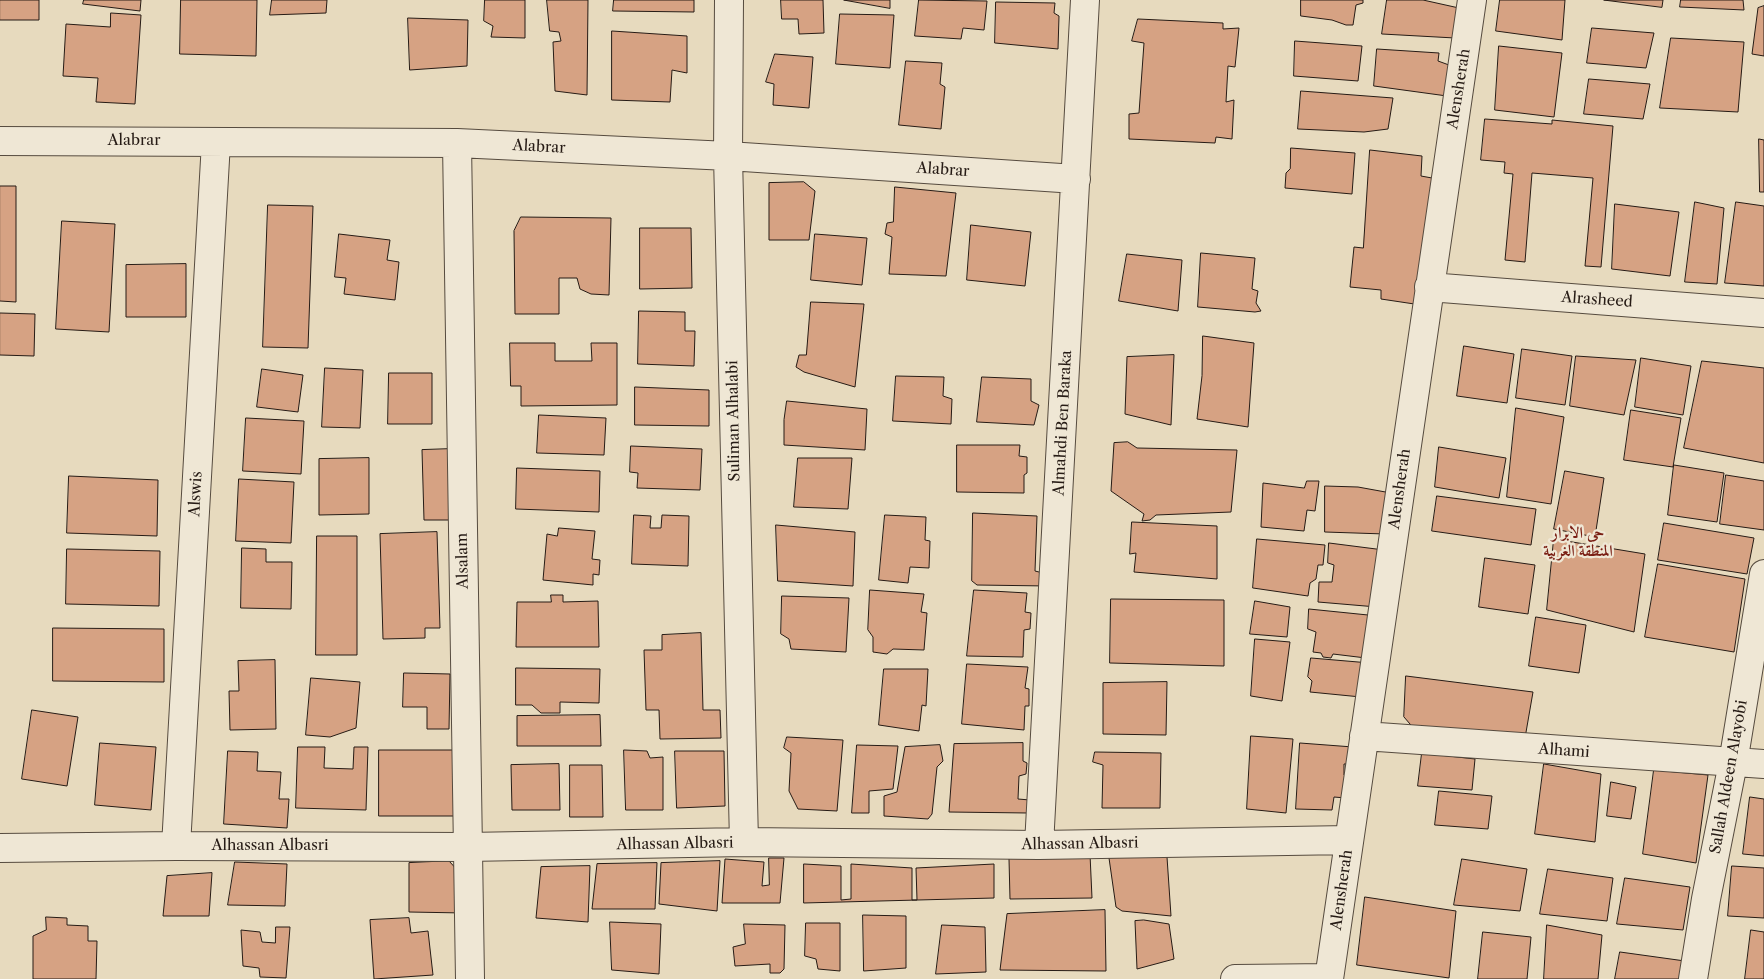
<!DOCTYPE html>
<meta charset="utf-8">
<style>
body{margin:0}
canvas{display:block;background:#e7dabe}
</style>
<canvas width="1764" height="979"></canvas>
<script>
const c = document.querySelector('canvas').getContext('2d');
c.lineJoin = 'round';
function paint(path, color) { c.fillStyle = color; c.fill(path, 'evenodd'); }
function stroke(path, color, width, dash) { c.strokeStyle = color; c.lineWidth = width; c.lineCap = dash ? 'butt' : 'round'; c.setLineDash(dash || []); c.stroke(path); }
function label(font, color, halo, rows, align = 'center') {
  c.font = font + ' "Libre Caslon Text",Amiri,serif'; c.lineWidth = 4.5; c.setLineDash([]); c.textBaseline = 'middle'; c.strokeStyle = halo; c.fillStyle = color; for (const [text, x, y, turn = 0] of rows) {
    c.save(); c.translate(x, y); c.rotate((+turn || 0) * Math.PI / 180); c.textAlign = isNaN(turn) ? turn : align; if (halo) c.strokeText(text, 0, 0); c.fillText(text, 0, 0); c.restore();
  }
}
const building = new Path2D(`
 M0,0H39V20H0Z
 M84,0H141L140,11L83,4Z
 M181,0H257L256,56L180,54Z
 M272,0H327L326,13L270,15Z
 M485,0H525V38L491,37L493,26L484,21Z
 M547,0H588L587,95L555,91L553,42L561,41L559,32L550,31Z
 M614,0H694V12L613,11Z
 M781,0H823L824,33L799,34L798,19H782Z
 M844,0H890V8Z
 M919,0L987,1L984,30L963,28L961,39L915,36Z
 M1301,0H1363V3L1356,5L1353,25H1346L1332,20L1301,16Z
 M1387,0H1423L1459,8L1455,38L1382,34Z
 M1500,0H1565L1562,40L1496,31Z
 M1604,0H1663L1662,7Z
 M1681,0H1743L1744,10L1680,7Z
 M996,2L1055,3L1054,13L1059,16L1058,49L995,43Z
 M1764,6V56L1752,54L1758,8Z
 M111,13L141,15L135,104L96,102L98,78L63,76L66,24L110,27Z
 M840,14L894,15L890,68L836,64Z
 M408,18L468,20L467,66L410,70Z
 M1138,19L1223,23V29L1239,28L1235,67L1228,66L1226,102L1234,100L1232,139L1216,137L1215,143L1129,139V114L1139,113L1144,43L1132,41Z
 M1592,28L1654,33L1646,68L1587,63Z
 M612,31L687,36V73L672,70L670,102L612,100Z
 M1671,38L1744,42L1738,112L1660,108Z
 M1295,41L1362,46L1358,81L1294,76Z
 M1499,46L1562,53L1554,117L1495,110Z
 M1377,49L1439,53L1438,61L1449,65L1447,96L1374,86Z
 M775,54L813,57L809,108L773,105L774,84L766,82Z
 M906,61L942,63L940,84L945,87L941,129L899,125Z
 M1589,79L1650,84L1643,119L1584,114Z
 M1301,91L1393,98L1388,129L1364,132L1298,129Z
 M1485,119L1552,124V120L1613,126L1601,267L1585,266L1593,178L1532,173L1525,262L1505,260L1513,174L1504,173L1505,162L1481,160Z
 M1759,139L1764,140V192H1760Z
 M1291,148L1355,153L1352,194L1285,188L1286,173L1290,169Z
 M1370,150L1422,156L1421,176L1432,178L1421,305L1381,299V290L1350,287L1354,247L1363,248Z
 M804,182L815,191L809,240H769V183Z
 M0,186H16V302L0,301Z
 M895,187L956,193L946,276L889,274L892,237L885,234L887,223L893,222Z
 M1695,202L1724,208L1717,284L1685,282Z
 M1736,202L1764,206V286L1725,283Z
 M1615,204L1679,212L1670,276L1612,269Z
 M268,205L313,206L308,348L263,347Z
 M521,217L611,218L609,295L591,294L580,289L577,278H559V314H515L514,231Z
 M62,221L115,224L109,332L56,329Z
 M971,225L1031,232L1025,286L967,280Z
 M640,228H691L692,288L640,289Z
 M339,234L390,240L387,260L399,262L395,300L344,294L346,278L335,277Z
 M815,234L867,238L862,285L811,280Z
 M1201,253L1255,258L1252,289L1258,291L1256,303L1261,311L1255,312L1198,307Z
 M1127,254L1182,260L1178,311L1119,301Z
 M186,264V317H126V265Z
 M811,302L864,304L855,387L804,372L796,367L799,355H806Z
 M639,311L685,312V331H695L694,366L638,364Z
 M0,313L35,314L34,356L0,355Z
 M1203,336L1254,343L1248,427L1197,419L1202,376Z
 M510,343H555V361H592L591,343H617V405L521,406V386H511Z
 M1464,346L1514,354L1507,403L1457,396Z
 M1522,349L1572,356L1565,405L1516,398Z
 M1174,355L1171,425L1125,414L1127,357Z
 M1576,356L1636,360L1624,415L1570,406Z
 M1641,358L1691,366L1683,415L1635,407Z
 M1702,361L1764,368V463L1684,448Z
 M325,368L363,370L360,428L322,427Z
 M262,369L303,375L298,412L257,407Z
 M389,373H432V424H388Z
 M896,376L944,377L943,396L952,399L951,424L893,421Z
 M982,377L1031,379V401L1039,405L1034,425L977,422Z
 M635,387L709,390V426L635,425Z
 M787,401L867,409L865,450L784,445V420Z
 M1516,408L1564,417L1551,504L1507,497Z
 M1631,410L1681,418L1673,467L1624,460Z
 M539,415L606,418L604,455L537,453Z
 M246,418L304,421L301,474L243,471Z
 M1128,442L1137,448L1237,450L1231,512L1156,515L1150,520L1142,521L1144,514L1111,491L1114,443Z
 M957,445H1020L1019,456L1027,457V473L1024,475V493L957,492Z
 M631,446L702,449L700,490L637,488L638,473L630,472Z
 M1439,447L1506,458L1499,498L1435,487Z
 M451,449L453,520H424L422,450Z
 M369,458V514L319,515V459Z
 M798,458H852L848,509L794,507Z
 M1674,465L1724,473L1717,522L1668,515Z
 M517,468L600,471L599,512L516,509Z
 M1565,471L1604,478L1595,537L1554,529Z
 M1726,475L1764,481V530L1720,524Z
 M69,476L158,480L157,536L67,533Z
 M239,479L294,482L291,543L236,541Z
 M1307,481H1319L1315,511L1307,510L1304,531L1261,527L1263,483L1304,488Z
 M1325,486L1358,487L1391,493L1385,534L1325,532Z
 M1437,496L1536,509L1531,545L1432,531Z
 M973,513L1037,516L1035,571L1047,574L1048,586L977,585L972,581Z
 M634,515L651,516L650,528H661L662,515L689,516L688,566L632,564Z
 M885,515L926,517L925,540L930,541L929,568L910,567L908,583L879,580Z
 M1132,522L1217,526V579L1134,572L1136,553L1130,554Z
 M1664,523L1754,538L1747,574L1658,560Z
 M776,525L855,532L853,586L778,581Z
 M559,528L595,531L592,559L600,560L599,575L593,574V585L543,580L547,534L557,536Z
 M437,532L440,628H425V638L383,639L380,534Z
 M317,536H357V655H316Z
 M1257,539L1325,545L1323,565H1318L1316,579L1310,583L1308,596L1253,588Z
 M1554,539L1645,554L1634,632L1547,610Z
 M1329,543L1384,550L1377,607L1318,602L1319,582H1332L1334,565L1328,563Z
 M242,548L266,549V562H292L291,609L241,608Z
 M67,549L160,551L159,606L66,604Z
 M1485,558L1535,565L1528,614L1479,607Z
 M1658,564L1745,579L1734,652L1645,637Z
 M870,590L924,594L921,612L927,613L924,650L893,649L887,654L873,652V637L868,630Z
 M974,590L1027,593L1025,612L1031,613L1030,629L1024,630L1023,657L967,656Z
 M551,595H563V602L598,601L599,647H516L517,602H551Z
 M782,596L849,598L846,652L791,649L789,639L781,634Z
 M1111,599L1224,600V666L1110,663Z
 M1255,601L1290,607L1287,637L1250,634Z
 M1309,609L1368,615L1366,658L1333,654L1331,658L1323,657L1321,653L1313,652L1316,632L1308,629Z
 M1536,617L1586,625L1579,673L1529,666Z
 M53,628L164,629V682L53,681Z
 M701,633L703,710H720L721,738L660,739L659,710H646L644,650H662V635Z
 M1255,639L1290,642L1282,701L1251,696Z
 M1311,658L1370,663L1361,697L1310,692L1312,681L1308,677Z
 M275,660L276,729L230,730L229,691H239L238,661Z
 M967,664L1028,667L1025,688L1029,689V706H1025L1024,730L962,724Z
 M516,668L600,669L599,703L560,702V713H541L532,705H516Z
 M884,669H928L926,706L922,705L919,731L879,725Z
 M404,673L450,674L449,729H427V707H403Z
 M1406,676L1533,692L1525,738L1416,731L1404,717Z
 M311,678L360,682L356,728L330,737L306,735Z
 M1167,682L1166,735L1103,734V683Z
 M32,710L78,717L67,786L22,779Z
 M600,715L601,746H517V716Z
 M1251,736L1293,739L1286,813L1247,809Z
 M787,737L843,740L837,811L798,809L789,791L791,753L784,748Z
 M100,743L156,747L151,810L95,805Z
 M1023,743V761L1027,763L1026,774L1019,776L1018,799L1030,800L1028,813L949,812L954,744Z
 M1300,743L1353,747L1350,764H1344V775L1350,779L1346,798L1334,797L1332,810L1296,809Z
 M857,745L898,746L893,789L869,791V813H852Z
 M940,745L943,761L937,767L932,814L928,819L884,816V796L897,792L905,747Z
 M298,747H325L324,768L353,769L354,747H368L366,810L296,808Z
 M379,750H456V816H379Z
 M624,750L647,751L650,758L663,757V810H626Z
 M228,751L258,752L257,771L281,772L279,799H289L287,828L224,824Z
 M675,751H724L725,806L677,808Z
 M1095,752L1161,753L1160,808H1102L1103,765L1093,762Z
 M1422,753L1475,759L1472,790L1418,786Z
 M559,764L560,810H512L511,765Z
 M1544,764L1601,774L1595,842L1535,834Z
 M570,765H602L603,817H570Z
 M1654,770L1708,775L1696,863L1643,854Z
 M1611,782L1636,787L1631,819L1607,816Z
 M1439,791L1492,796L1488,829L1435,825Z
 M1750,797L1764,799V856L1743,854Z
 M1090,854L1092,898L1010,899L1009,859Z
 M1167,857L1171,916L1122,911L1116,907L1109,858Z
 M769,858H784L780,903H722L725,859L764,862L762,886L769,885Z
 M1462,859L1527,869L1520,911L1454,905Z
 M449,861L461,874L464,913L409,912V863Z
 M720,861L717,911L659,904L661,863Z
 M235,862L287,864L285,906L228,905Z
 M657,863L655,909H592L597,864Z
 M804,864L841,866V900L851,899V864L912,868V900H917L916,868L994,864V898L804,903Z
 M590,866L588,922L536,918L541,867Z
 M1732,866L1764,868V918L1728,916Z
 M1548,869L1613,878L1607,921L1540,914Z
 M212,873L209,916H163L167,876Z
 M1625,878L1690,887L1683,930L1617,924Z
 M1365,897L1456,911L1449,978L1357,965Z
 M1105,910L1106,971L1000,970L1007,914Z
 M863,915L906,916V968L864,971Z
 M46,917L67,918V925L88,926V941H97L96,979H33V936L46,930Z
 M409,918L411,933L428,931L433,975L374,979L370,920Z
 M1144,920L1169,924L1174,959L1137,969L1135,921Z
 M610,922L661,924L659,974L612,970Z
 M806,923H840V971L818,969L816,959L805,956Z
 M744,924L785,925L784,969L780,973H770V964L735,966L733,947L745,944Z
 M942,925L985,927L986,972L936,974Z
 M1547,925L1602,935L1598,979H1544Z
 M276,927H290L286,978L260,977L259,968L243,966L241,930L260,932L262,942L275,943Z
 M1751,930L1764,932V979H1745Z
 M1483,932L1531,937L1527,979H1478Z
 M1620,952L1685,961L1682,979H1615Z`);
paint(building, '#d6a283');
stroke(building, '#261b15', 1);
const street = new Path2D(`
 M729,0L728,156L744,842
 M0,141L457,143L728,156L1076,179
 M457,143L470,979
 M1429,287L1764,313
 M1364,736L1764,764
 M1039,845L1085,0
 M176,846L216,142
 M0,848L176,846L467,847L744,842L1039,845L1349,840
 M1235,979L1329,978
 M1329,979L1472,0
 M1693,979L1706,899L1733,763L1764,574`);
stroke(street, '#564b3f', 30);
stroke(street, '#efe7d5', 28);
label('15px', '#261b15', '#efe7d5', [
 ["Alensherah",1459,89,-81],
 ["Alabrar",134,141],
 ["Alabrar",539,147,3],
 ["Alabrar",943,170,4],
 ["Alrasheed",1597,300,4],
 ["Suliman Alhalabi",734,421,-91],
 ["Almahdi Ben Baraka",1063,423,-87],
 ["Alensherah",1400,489,-82],
 ["Alswis",196,494,-87],
 ["Alsalam",463,561,-91],
 ["Alhami",1564,751,4],
 ["Sallah Aldeen Alayobi",1729,777,-80],
 ["Alhassan Albasri",675,844,-1],
 ["Alhassan Albasri",1080,844,-1],
 ["Alhassan Albasri",270,846],
 ["Alensherah",1342,890,-82]
]);
label('bold 16px', '#7a1f14', '#efe7d5', [
 ["حي الابرار",1578,533],
 ["المنطقة الغربية",1578,551]
]);
</script>
